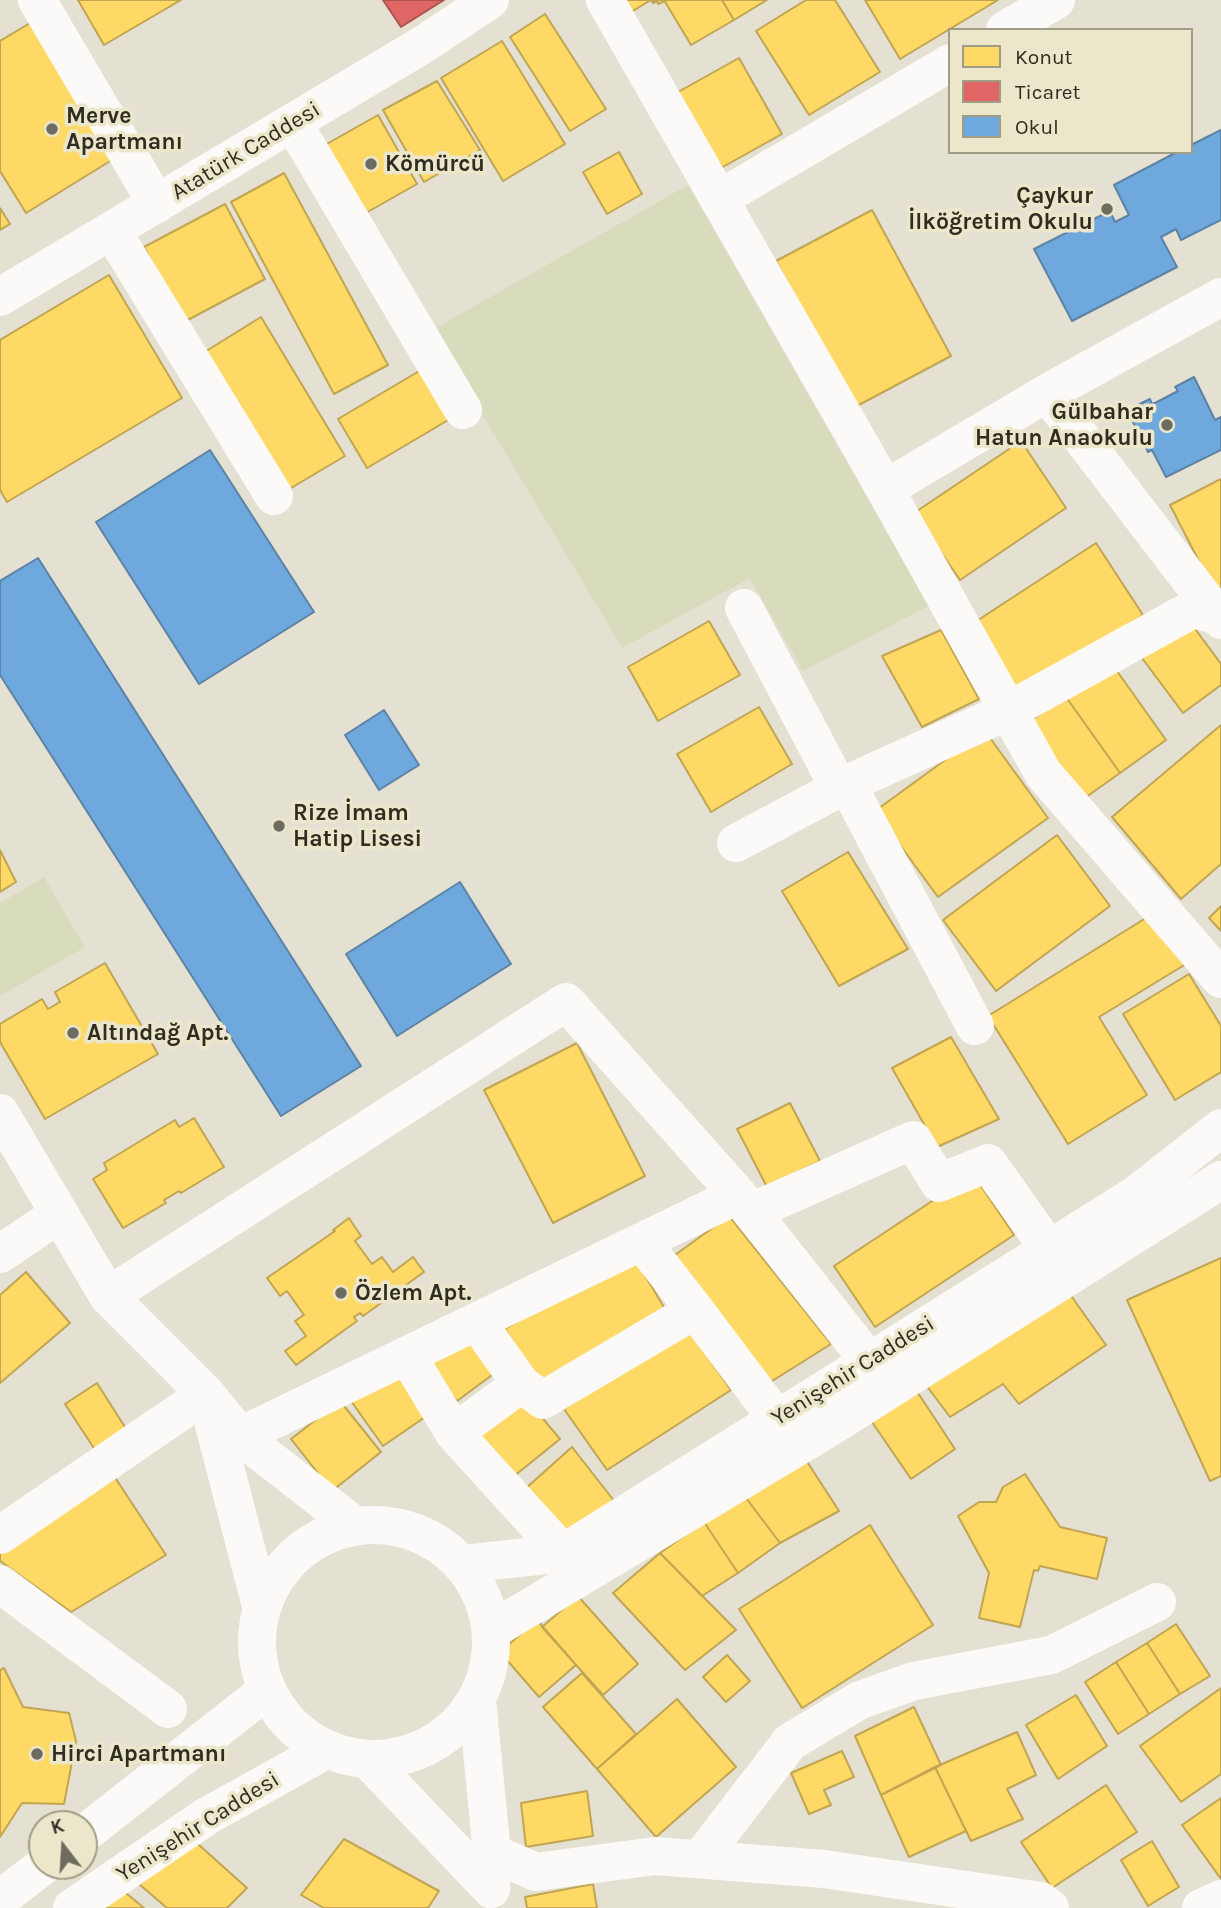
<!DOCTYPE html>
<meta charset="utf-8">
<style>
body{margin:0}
#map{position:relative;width:1221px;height:1908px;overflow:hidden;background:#e4e1d2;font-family:Karla,sans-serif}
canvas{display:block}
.legend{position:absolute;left:948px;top:28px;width:245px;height:126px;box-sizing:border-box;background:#ece7ca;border:2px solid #a09d87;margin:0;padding:9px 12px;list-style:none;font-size:21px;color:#2f2d22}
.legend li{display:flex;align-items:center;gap:14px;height:35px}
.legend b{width:35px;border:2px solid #a09d87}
.north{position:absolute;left:28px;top:1810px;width:70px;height:70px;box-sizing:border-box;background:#ece7ca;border:2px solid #a09d87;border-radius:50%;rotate:343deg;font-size:19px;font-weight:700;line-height:28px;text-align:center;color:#2f2d22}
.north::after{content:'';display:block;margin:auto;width:24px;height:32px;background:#6e6c60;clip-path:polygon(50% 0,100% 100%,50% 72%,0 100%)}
</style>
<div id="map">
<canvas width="1221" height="1908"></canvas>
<ul class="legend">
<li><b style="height:19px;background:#ffd966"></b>Konut</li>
<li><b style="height:19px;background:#e06666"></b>Ticaret</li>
<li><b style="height:19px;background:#6fa8dc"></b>Okul</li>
</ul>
<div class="north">K</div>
</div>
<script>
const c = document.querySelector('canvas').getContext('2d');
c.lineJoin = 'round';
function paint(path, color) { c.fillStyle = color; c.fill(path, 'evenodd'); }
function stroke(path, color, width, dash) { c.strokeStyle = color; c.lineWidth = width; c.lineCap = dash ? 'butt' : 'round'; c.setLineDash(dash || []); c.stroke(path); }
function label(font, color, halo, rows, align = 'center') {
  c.font = font + ' Karla,sans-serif'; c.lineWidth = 7; c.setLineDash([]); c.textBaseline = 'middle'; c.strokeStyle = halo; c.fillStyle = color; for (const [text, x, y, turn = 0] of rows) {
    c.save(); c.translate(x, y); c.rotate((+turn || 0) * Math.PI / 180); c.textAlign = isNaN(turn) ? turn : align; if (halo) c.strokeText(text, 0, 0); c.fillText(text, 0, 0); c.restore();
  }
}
paint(new Path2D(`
 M688,185L929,606L803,671L750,578L622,648L432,330Z
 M44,877L85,947L0,996V903Z`), '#d8dcbc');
const homes = new Path2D(`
 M78,0H181L104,45Z
 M613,0H664L665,1L658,4L657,1L653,3L651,0L623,17Z
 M722,0H767L734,20Z
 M722,0L734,20L691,45L664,0Z
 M806,0H835L880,72L809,115L756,31Z
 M865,0H998L900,59Z
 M545,14L606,109L570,131L510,37Z
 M37,19L120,155L26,213L0,171V41Z
 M502,41L565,144L503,181L441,78Z
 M739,58L782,134L712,173L669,97Z
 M437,81L480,150L424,182L383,110Z
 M378,115L417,184L364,214L325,145Z
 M619,152L642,194L607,214L583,172Z
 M284,173L388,365L334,394L231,202Z
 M225,204L265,279L184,322L144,247Z
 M0,208L10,224L0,230Z
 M872,210L951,356L855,407L776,261Z
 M109,275L182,398L7,502L0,490V340Z
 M261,317L345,456L286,491L203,353Z
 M421,370L450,419L367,468L338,419Z
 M1021,441L1066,508L960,580L914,513Z
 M1221,479V599L1219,600L1170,505Z
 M1096,543L1143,615L1018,696L972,624Z
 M1187,618L1221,664V685L1183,713L1139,654Z
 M709,621L740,675L658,721L628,667Z
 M941,630L979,699L922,727L882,656Z
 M1112,664L1166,740L1120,773L1066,697Z
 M1066,697L1120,773L1082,800L1027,723Z
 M759,707L792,764L711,812L677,754Z
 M1221,725V864L1181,899L1112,817Z
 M985,731L1048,818L938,897L875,811Z
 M1057,835L1110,906L996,991L943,920Z
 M0,850L16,882L0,892Z
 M848,852L908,949L839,986L782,891Z
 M1221,906V931L1209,918Z
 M1154,913L1186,964L1099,1017L1147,1095L1068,1144L988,1016Z
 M105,963L158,1054L45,1119L0,1042V1024L42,999L48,1009L60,1002L55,992Z
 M1189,974L1221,1026V1072L1175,1100L1123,1014Z
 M951,1037L999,1119L937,1147L892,1068Z
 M577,1043L645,1176L553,1223L484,1090Z
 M790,1103L820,1161L767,1187L737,1129Z
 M194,1118L224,1167L181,1193L179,1191L164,1200L166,1203L123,1228L93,1179L107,1170L104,1163L175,1120L179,1127Z
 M973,1174L1014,1235L875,1327L834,1266Z
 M729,1216L831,1344L769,1383L668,1260Z
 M349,1218L361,1236L355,1241L372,1264L382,1257L393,1272L413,1257L424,1272L363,1316L360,1313L354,1317L357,1321L296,1365L285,1351L306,1336L295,1321L304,1315L287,1291L280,1296L267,1278L335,1231L333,1230Z
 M633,1255L665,1309L537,1383L505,1329Z
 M1221,1258V1476L1210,1481L1127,1300Z
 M26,1272L70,1323L0,1383V1295Z
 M1067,1290L1106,1345L1019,1404L1003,1384L950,1417L926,1385Z
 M687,1328L731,1390L607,1470L564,1409Z
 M462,1334L496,1372L457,1401L423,1367Z
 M402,1366L434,1411L383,1446L351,1401Z
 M97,1383L130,1435L99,1456L65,1404Z
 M916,1390L955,1449L911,1479L872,1422Z
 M523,1395L560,1439L513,1477L473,1432Z
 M340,1401L381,1452L332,1491L291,1439Z
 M572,1447L615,1502L566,1538L525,1489Z
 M806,1460L839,1511L780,1543L746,1498Z
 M1025,1474L1060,1527L1107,1538L1097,1579L1040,1566L1038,1571L1034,1570L1020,1627L979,1618L989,1573L958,1516L979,1502H996L1003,1487Z
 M114,1476L166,1555L71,1612L0,1561V1553Z
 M746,1498L780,1543L738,1573L704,1522Z
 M704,1522L738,1573L702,1596L660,1553Z
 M870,1525L933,1625L802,1708L739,1609Z
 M660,1553L736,1630L685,1670L613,1593Z
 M578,1596L638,1664L603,1695L542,1627Z
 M537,1620L576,1665L539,1697L500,1652Z
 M1176,1624L1210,1676L1180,1694L1147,1643Z
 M1147,1643L1180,1694L1149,1714L1116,1662Z
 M727,1655L750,1681L726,1702L703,1677Z
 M1116,1662L1149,1714L1118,1734L1085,1682Z
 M4,1668L23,1707L69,1713L76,1741L64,1804L22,1803L0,1837V1670Z
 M582,1673L636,1734L597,1769L543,1707Z
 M1221,1688V1774L1181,1802L1140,1746Z
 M1076,1695L1107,1746L1058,1779L1026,1725Z
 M677,1699L736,1767L656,1837L597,1769Z
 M914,1707L941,1765L881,1795L855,1736Z
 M1017,1732L1036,1775L1007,1789L1023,1819L971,1841L935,1767Z
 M842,1751L854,1777L824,1790L831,1805L809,1814L791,1773Z
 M935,1767L966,1831L909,1857L881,1795Z
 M1106,1785L1137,1832L1052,1888L1021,1842Z
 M587,1791L593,1836L526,1847L521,1803Z
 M1221,1798V1879L1182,1825Z
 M189,1836L247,1888L227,1908H167L139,1884Z
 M344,1839L439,1891L428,1908H324L301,1895Z
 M1152,1841L1179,1887L1148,1906L1121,1860Z
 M115,1884L144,1908H88Z
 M593,1884L597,1908H527L525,1897Z`);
paint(homes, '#ffd966');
stroke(homes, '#c1a552', 2);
const shops = new Path2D(`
 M383,0H444L401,27Z`);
paint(shops, '#e06666');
stroke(shops, '#ab5552', 2);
const schools = new Path2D(`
 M1221,130V220L1181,240L1176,229L1161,237L1177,267L1072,321L1034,249L1110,211L1115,222L1129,215L1114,185L1177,152H1191V145Z
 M1194,377L1215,420L1221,417V450L1166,477L1152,450L1148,452L1127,410L1150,399L1152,404L1157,402L1178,391L1175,387Z
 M210,450L314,612L199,684L96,522Z
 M38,558L361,1066L281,1116L0,675V581Z
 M384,710L419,765L379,790L345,735Z
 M460,882L511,964L397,1036L346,954Z`);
paint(schools, '#6fa8dc');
stroke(schools, '#5c83a4', 2);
stroke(new Path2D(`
 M37,0L157,204
 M605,0L871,464L1043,773L1221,979
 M1005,30L1056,0
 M293,123L463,410
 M719,199L950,63
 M112,231L274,496
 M0,297L424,44L490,0
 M1047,393L1221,620
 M885,489L1047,393L1221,297
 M744,608L839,788
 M847,784L975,1026
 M736,843L847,784L1008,711L1193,609L1221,616
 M0,1113L108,1296L206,1394L240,1436L354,1525
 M751,1212L913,1140L939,1183L988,1163L1049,1249
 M0,1254L59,1214
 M108,1296L566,1002L738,1195
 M695,1310L777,1419
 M407,1355L454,1433L521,1384L477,1322
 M521,1384L543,1400L695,1310L642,1242
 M454,1433L563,1553
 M240,1436L738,1195L869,1361
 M0,1535L206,1394L261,1606
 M0,1584L168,1709
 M368,1760L491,1889L492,1853L477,1700
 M492,1853L536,1872L655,1856L824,1869L1041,1901L1050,1908
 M700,1859L790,1742L860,1700L914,1681L1051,1655L1157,1602
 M1201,1908L1221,1899`), '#fbfaf8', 38);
stroke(new Path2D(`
 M257 1642a117 117 0 1 1 234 0a117 117 0 1 1-234 0Z
 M464,1564L563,1553L1137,1194L1221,1128
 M492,1630L824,1431L1221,1180
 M84,1834L266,1691
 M0,1899L43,1866
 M72,1908L207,1816L326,1750`), '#fbfaf8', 38);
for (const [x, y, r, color] of [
 [52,129,7,"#6e6c60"],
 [371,164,7,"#6e6c60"],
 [1107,209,7,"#6e6c60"],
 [1167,425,7,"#6e6c60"],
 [279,826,7,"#6e6c60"],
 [73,1033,7,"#6e6c60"],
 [341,1293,7,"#6e6c60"],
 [37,1754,7,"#6e6c60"]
]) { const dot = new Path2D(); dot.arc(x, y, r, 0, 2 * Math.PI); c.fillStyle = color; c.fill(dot); stroke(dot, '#ece7ca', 2.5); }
label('bold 23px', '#2f2d22', '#ece7ca', [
 ["Merve",66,116],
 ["Apartmanı",66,142],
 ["Kömürcü",385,164],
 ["Çaykur",1093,196,"right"],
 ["İlköğretim Okulu",1093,222,"right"],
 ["Gülbahar",1153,412,"right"],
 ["Hatun Anaokulu",1153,438,"right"],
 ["Rize İmam",293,813],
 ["Hatip Lisesi",293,839],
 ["Altındağ Apt.",87,1033],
 ["Özlem Apt.",355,1293],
 ["Hirci Apartmanı",51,1754]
], 'left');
label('23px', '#2f2d22', '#ece7ca', [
 ["Atatürk Caddesi",246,151,-31],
 ["Yenişehir Caddesi",853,1371,-32],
 ["Yenişehir Caddesi",198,1827,-32]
]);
</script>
